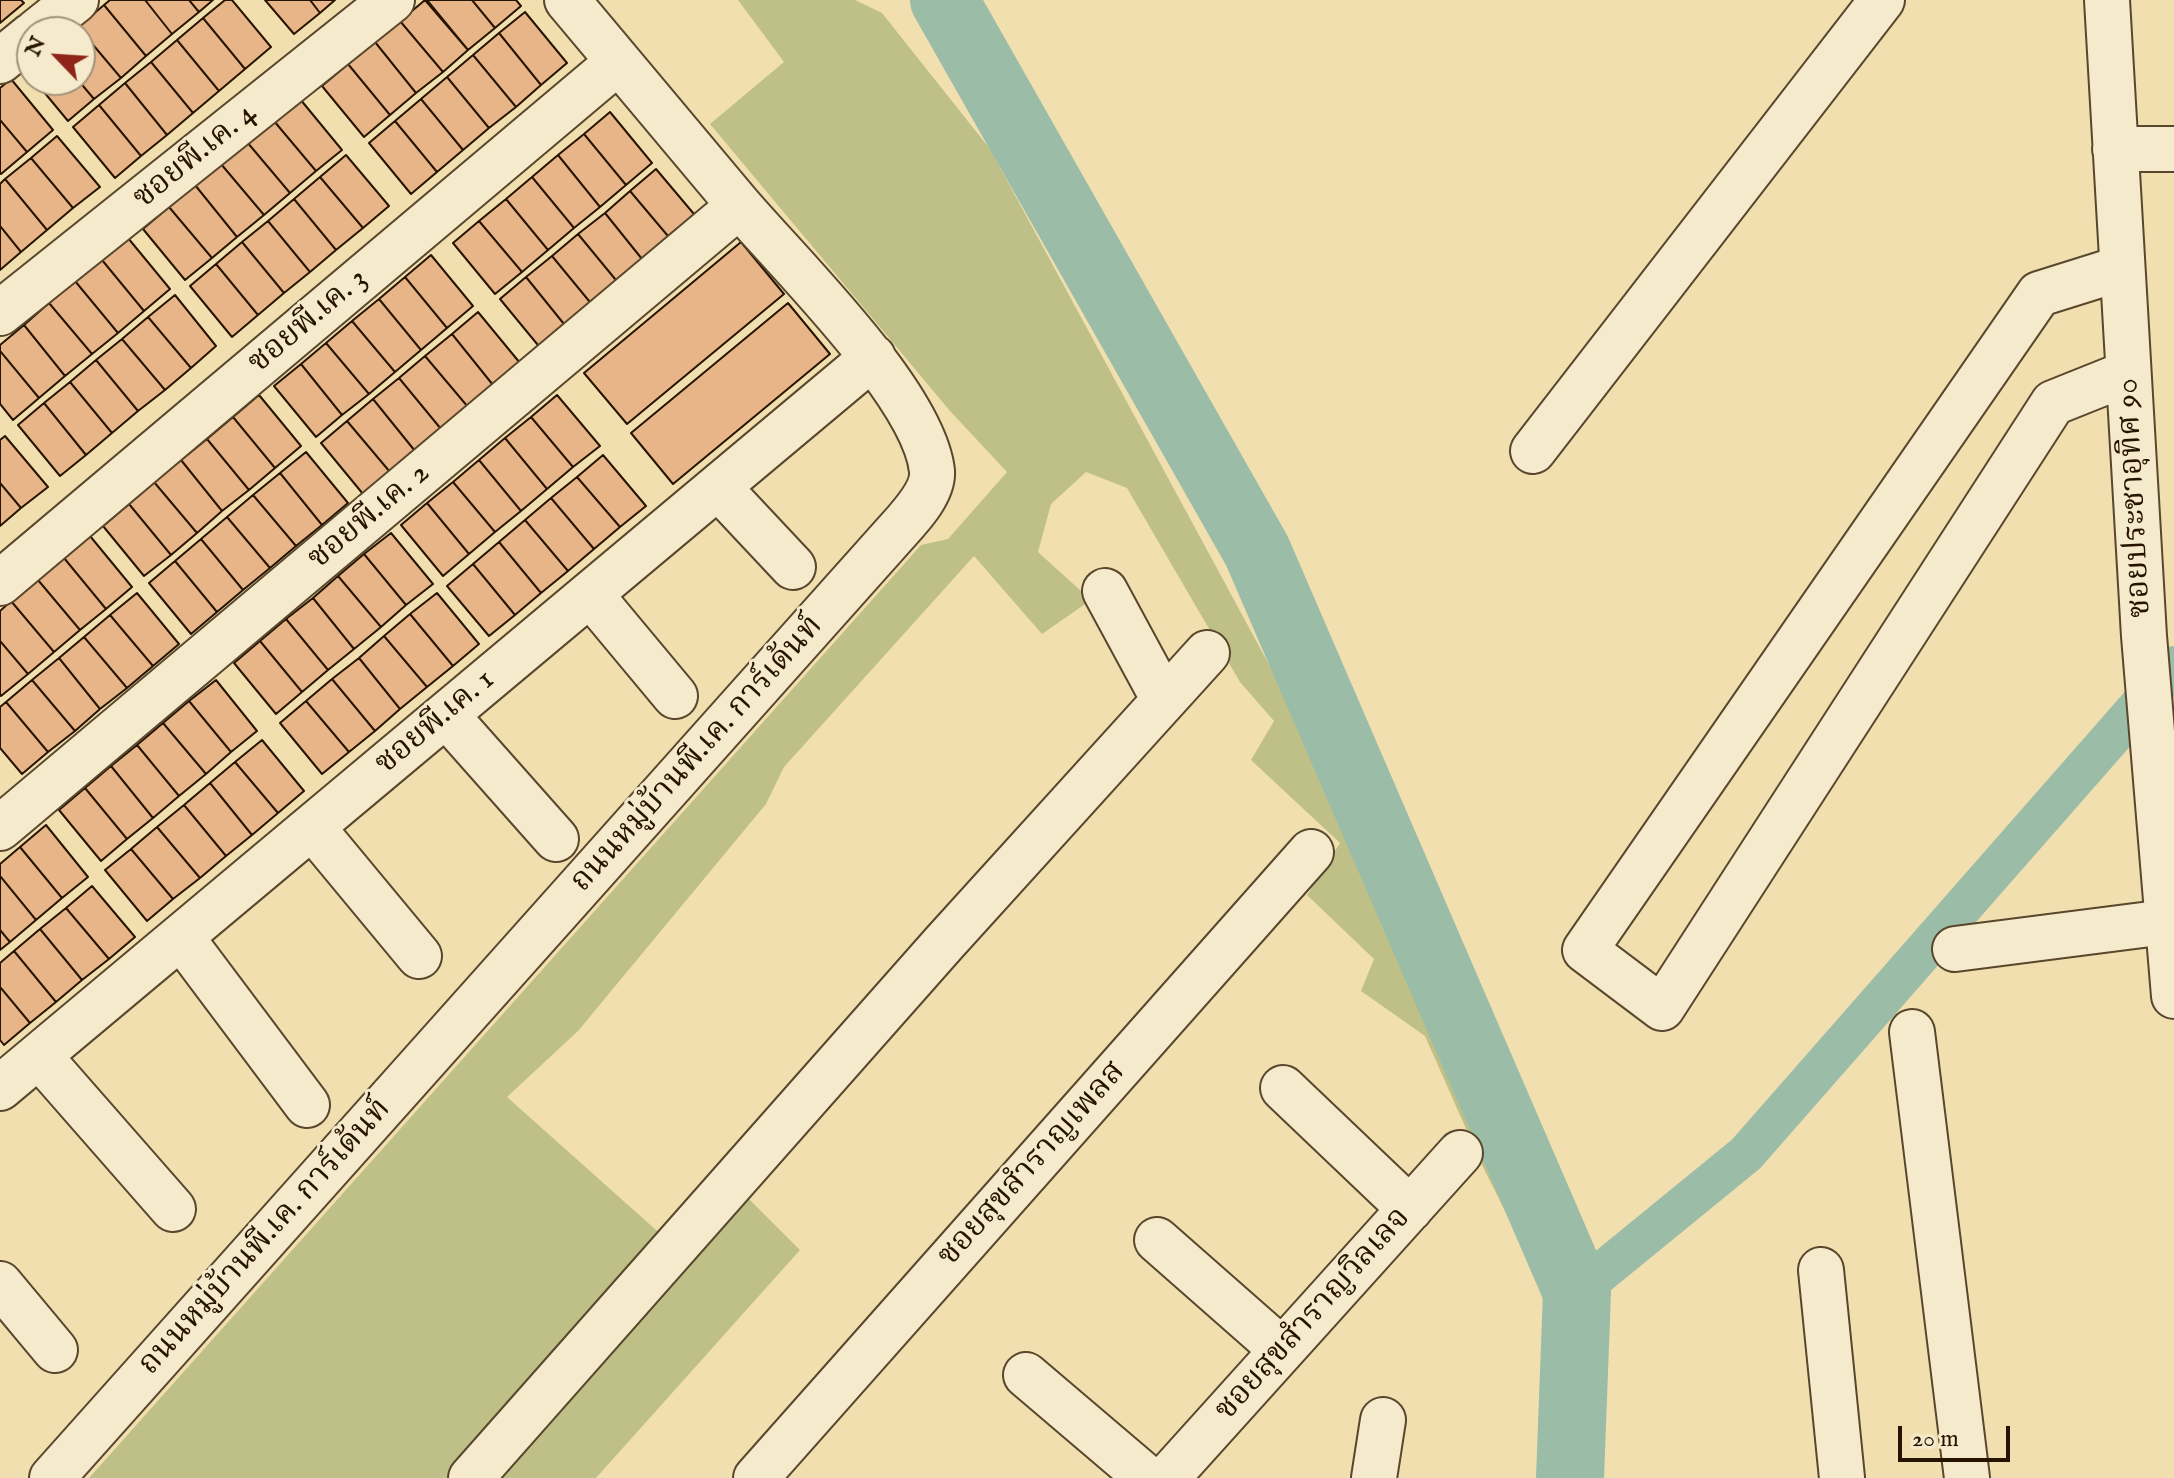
<!DOCTYPE html>
<meta charset="utf-8">
<style>
body{margin:0}
#map{position:relative;width:2174px;height:1478px;overflow:hidden;background:#f1dfb0;font-family:"IM FELL English",serif}
canvas{display:block}
.north{position:absolute;left:16px;top:16px;width:80px;height:80px;box-sizing:border-box;background:#f6eacc;border:2px solid #a3947b;border-radius:50%;rotate:295deg;font-size:22px;font-weight:700;line-height:32px;text-align:center;color:#261401}
.north::after{content:'';display:block;margin:auto;width:28px;height:36px;background:#8f2418;clip-path:polygon(50% 0,100% 100%,50% 72%,0 100%)}
.scale{position:absolute;left:1898px;top:1426px;width:112px;height:36px;box-sizing:border-box;border:4px solid #261401;border-top:0;padding-left:10px;font-size:24px;line-height:28px;white-space:nowrap;color:#261401;-webkit-text-stroke:6px #f6eacc;paint-order:stroke}
</style>
<div id="map">
<canvas width="2174" height="1478"></canvas>
<div class="north">N</div>
<div class="scale">20 m</div>
</div>
<script>
const c = document.querySelector('canvas').getContext('2d');
c.lineJoin = 'round';
function paint(path, color) { c.fillStyle = color; c.fill(path, 'evenodd'); }
function stroke(path, color, width, dash) { c.strokeStyle = color; c.lineWidth = width; c.lineCap = dash ? 'butt' : 'round'; c.setLineDash(dash || []); c.stroke(path); }
function label(font, color, halo, rows, align = 'center') {
  c.font = font + ' "IM FELL English","Noto Serif Thai",serif'; c.lineWidth = 6; c.setLineDash([]); c.textBaseline = 'middle'; c.strokeStyle = halo; c.fillStyle = color; for (const [text, x, y, turn = 0] of rows) {
    c.save(); c.translate(x, y); c.rotate((+turn || 0) * Math.PI / 180); c.textAlign = isNaN(turn) ? turn : align; if (halo) c.strokeText(text, 0, 0); c.fillText(text, 0, 0); c.restore();
  }
}
paint(new Path2D(`
 M738,0H855L882,13L990,149L1338,792L1525,1251L1482,1165L1425,1036L1361,991L1374,959L1307,895L1340,843L1251,760L1274,721L1240,682L1127,488L1086,472L1051,504L1038,552L1091,600L1042,634L974,556L784,767L766,804L578,1031L507,1097L665,1238L450,1478H89L921,545L948,539L1007,472L950,411L710,124L784,62Z
 M742,1192L800,1250L596,1478H488Z`), '#bfc088');
stroke(new Path2D(`
 M1577,1292L1746,1154L2174,666`), '#9bbda7', 40);
stroke(new Path2D(`
 M944,0L1257,551L1577,1292L1570,1478`), '#9bbda7', 68);
const building = new Path2D(`
 M0,0H21L24,3L0,23Z
 M110,0H145L172,34L146,56L104,5Z
 M145,0H189L199,12L172,34Z
 M189,0H213L199,12Z
 M225,0H232L271,47L245,69L203,18Z
 M265,0H310L320,13L294,34Z
 M310,0H335L320,13Z
 M425,0L468,50L443,72L400,21Z
 M427,0H472L495,28L468,50Z
 M472,0H516L521,6L495,28Z
 M104,5L146,56L121,78L78,27Z
 M525,12L567,63L541,85L499,33Z
 M203,18L245,69L219,91L177,40Z
 M400,21L443,72L416,93L375,42Z
 M78,27L121,78L94,99L78,80L80,32H72Z
 M499,33L541,85L516,107L473,55Z
 M177,40L219,91L193,113L151,62Z
 M375,42L416,93L390,115L348,64Z
 M473,55L516,107L489,128L447,77Z
 M151,62L193,113L167,135L125,83Z
 M348,64L390,115L364,137L322,86Z
 M447,77L489,128L463,150L421,99Z
 M11,79L53,130L27,152L0,120V88Z
 M34,80H78L94,99L68,121Z
 M125,83L167,135L141,156L99,105Z
 M300,99L342,150L316,171L274,121Z
 M421,99L463,150L437,172L395,121Z
 M99,105L141,156L115,178L73,127Z
 M610,112L652,163L626,185L584,134Z
 M0,120L27,152L1,174L0,173Z
 M274,121L316,171L290,193L247,142Z
 M395,121L437,172L411,194L369,143Z
 M584,134L626,185L600,207L558,155Z
 M57,136L100,187L73,208L31,158Z
 M247,142L290,193L264,215L221,164Z
 M346,155L389,206L363,228L320,177Z
 M558,155L600,207L574,228L532,177Z
 M31,158L73,208L47,230L5,179Z
 M221,164L264,215L237,237L195,185Z
 M656,169L699,220L673,242L630,191Z
 M320,177L363,228L336,250L294,199Z
 M532,177L574,228L548,250L506,199Z
 M5,179L47,230L21,252L0,226V184Z
 M195,185L237,237L212,258L169,207Z
 M630,191L673,242L646,264L605,213Z
 M294,199L336,250L310,272L268,221Z
 M506,199L548,250L522,272L479,221Z
 M169,207L212,258L185,280L143,229Z
 M605,213L646,264L620,285L578,234Z
 M268,221L310,272L284,293L242,242Z
 M479,221L522,272L495,294L453,243Z
 M0,226L21,252L0,270Z
 M578,234L620,285L594,307L552,256Z
 M128,238L170,289L144,311L102,260Z
 M242,242L284,293L258,315L216,264Z
 M741,242L784,294L627,424L584,373Z
 M431,255L473,306L447,328L405,277Z
 M552,256L594,307L568,329L526,277Z
 M102,260L144,311L118,333L75,281Z
 M216,264L258,315L232,337L190,286Z
 M405,277L447,328L421,350L379,299Z
 M526,277L568,329L542,350L500,299Z
 M75,281L118,333L92,354L49,303Z
 M175,295L216,346L191,368L148,317Z
 M379,299L421,350L395,372L352,321Z
 M49,303L92,354L65,376L24,325Z
 M788,303L830,354L673,484L631,433Z
 M478,312L520,363L493,385L452,334Z
 M148,317L191,368L165,390L122,339Z
 M352,321L395,372L369,394L326,343Z
 M24,325L65,376L39,398L0,351V345Z
 M452,334L493,385L468,407L425,356Z
 M122,339L165,390L138,411L96,360Z
 M326,343L369,394L342,415L301,364Z
 M0,351L39,398L13,420L0,404Z
 M425,356L468,407L441,429L399,378Z
 M96,360L138,411L112,433L70,382Z
 M301,364L342,415L316,437L274,386Z
 M399,378L441,429L415,451L373,399Z
 M70,382L112,433L86,455L44,403Z
 M259,395L301,446L275,468L233,417Z
 M557,395L600,446L573,467L531,417Z
 M373,399L415,451L390,472L347,421Z
 M44,403L86,455L60,476L18,425Z
 M233,417L275,468L249,490L207,439Z
 M531,417L573,467L547,489L505,438Z
 M347,421L390,472L363,494L321,443Z
 M5,436L48,487L21,508L0,483V440Z
 M505,438L547,489L521,511L479,460Z
 M207,439L249,490L222,511L181,460Z
 M306,452L348,503L322,525L280,473Z
 M603,455L646,506L620,527L577,477Z
 M181,460L222,511L197,533L154,482Z
 M479,460L521,511L495,532L453,482Z
 M280,473L322,525L296,546L253,495Z
 M577,477L620,527L594,549L551,498Z
 M154,482L197,533L171,555L129,504Z
 M453,482L495,532L469,554L427,503Z
 M0,483L21,508L0,526Z
 M253,495L296,546L270,568L227,517Z
 M551,498L594,549L568,571L525,520Z
 M427,503L469,554L443,576L401,525Z
 M129,504L171,555L144,576L103,526Z
 M227,517L270,568L243,590L201,539Z
 M525,520L568,571L541,593L499,542Z
 M391,533L433,584L406,605L364,554Z
 M90,536L132,587L106,609L64,558Z
 M201,539L243,590L217,612L175,561Z
 M499,542L541,593L515,615L473,564Z
 M364,554L406,605L381,627L338,576Z
 M64,558L106,609L80,630L38,580Z
 M175,561L217,612L191,634L149,583Z
 M473,564L515,615L489,636L447,586Z
 M338,576L381,627L354,649L313,598Z
 M38,580L80,630L54,652L11,601Z
 M137,593L179,644L153,666L110,615Z
 M437,593L479,644L453,666L410,614Z
 M313,598L354,649L328,670L286,619Z
 M11,601L54,652L28,674L0,641V611Z
 M410,614L453,666L427,687L384,636Z
 M110,615L153,666L127,688L84,637Z
 M286,619L328,670L302,692L260,641Z
 M384,636L427,687L400,709L359,658Z
 M84,637L127,688L100,709L59,658Z
 M0,641L28,674L1,696L0,694Z
 M260,641L302,692L276,714L234,663Z
 M59,658L100,709L75,731L32,680Z
 M359,658L400,709L375,731L332,679Z
 M332,679L375,731L349,752L306,701Z
 M32,680L75,731L48,752L6,702Z
 M216,680L257,731L231,752L189,701Z
 M189,701L231,752L206,774L163,723Z
 M306,701L349,752L322,774L280,723Z
 M6,702L48,752L22,774L0,748V707Z
 M163,723L206,774L179,796L137,745Z
 M262,740L304,791L278,813L235,762Z
 M137,745L179,796L153,818L111,766Z
 M235,762L278,813L252,835L210,783Z
 M111,766L153,818L127,839L85,788Z
 M210,783L252,835L226,856L184,805Z
 M85,788L127,839L101,861L59,810Z
 M184,805L226,856L200,878L157,827Z
 M46,825L88,877L62,898L20,847Z
 M157,827L200,878L173,899L131,849Z
 M20,847L62,898L36,920L0,876V864Z
 M131,849L173,899L147,921L105,870Z
 M0,876L36,920L10,942L0,930Z
 M92,886L135,937L109,959L66,908Z
 M66,908L109,959L82,980L40,929Z
 M40,929L82,980L56,1002L14,951Z
 M0,930L10,942L0,950Z
 M14,951L56,1002L30,1023L0,987V963Z
 M0,987L30,1023L4,1045L0,1040Z`);
paint(building, '#e8b588');
stroke(building, '#261401', 2);
const minor = new Path2D(`
 M2107,0L2144,636L2174,996
 M36,32L76,0
 M0,61L32,35
 M2115,149H2174
 M2122,268L2039,294L1585,950L1662,1008L2053,403L2128,373
 M0,313L392,0
 M1533,451L1882,0
 M718,487L793,567
 M0,583L618,62
 M1105,591L1164,700
 M590,594L675,696
 M446,715L556,839
 M312,827L419,956
 M0,828L739,206
 M181,937L307,1105
 M1955,949L2166,922
 M1912,1032L1967,1478
 M39,1056L173,1209
 M0,1088L873,357
 M1283,1088L1410,1209
 M1157,1240L1282,1350
 M1821,1270L1842,1478
 M0,1284L55,1350
 M1026,1375L1147,1478
 M52,1478L892,537C906,521 934,494 932,471C924,395 790,265 738,204C681,137 624,69 567,0
 M471,1478L944,943L1207,653
 M756,1478L1311,852
 M1167,1478L1460,1153
 M1374,1478L1383,1420`);
stroke(minor, '#59472d', 48);
stroke(minor, '#f6eacc', 44);
label('32px', '#261401', '#f6eacc', [
 ["ซอยพี.เค. 4",196,157,-39],
 ["ซอยพี.เค. 3",309,322,-40],
 ["ซอยประชาอุทิศ 90",2136,498,-93],
 ["ซอยพี.เค. 2",370,517,-40],
 ["ซอยพี.เค. 1",436,723,-40],
 ["ถนนหมู่บ้านพี.เค. การ์เด้นท์",698,755,-48],
 ["ซอยสุขสำราญเพลส",1033,1165,-48],
 ["ถนนหมู่บ้านพี.เค. การ์เด้นท์",266,1238,-48],
 ["ซอยสุขสำราญวิลเลจ",1314,1315,-48]
]);
</script>
